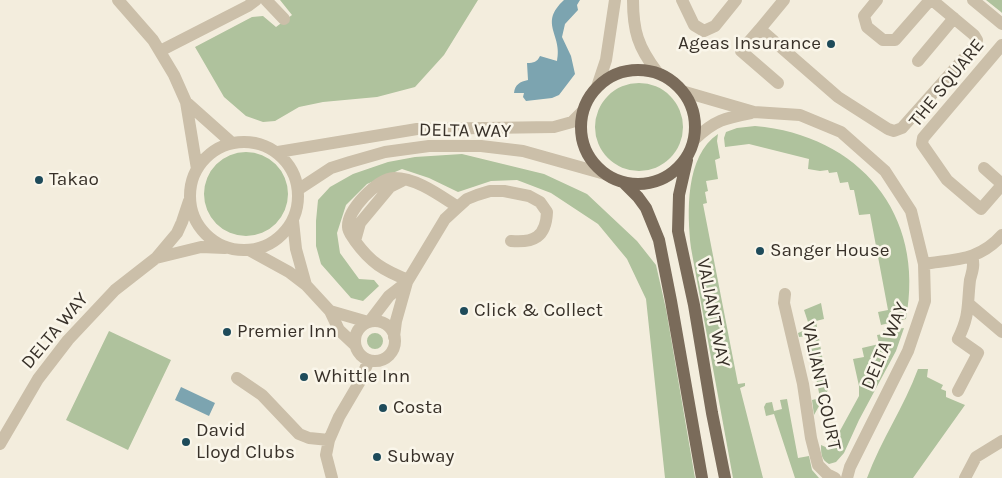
<!DOCTYPE html>
<style>
body{margin:0}
canvas{display:block;background:#f3eddd}
</style>
<canvas width="1002" height="478"></canvas>
<script>
const c = document.querySelector('canvas').getContext('2d');
c.lineJoin = 'round';
function paint(path, color) { c.fillStyle = color; c.fill(path, 'evenodd'); }
function stroke(path, color, width, dash) { c.strokeStyle = color; c.lineWidth = width; c.lineCap = dash ? 'butt' : 'round'; c.setLineDash(dash || []); c.stroke(path); }
function label(font, color, halo, rows, align = 'center') {
  c.font = font + ' Karla,sans-serif'; c.lineWidth = 5; c.setLineDash([]); c.textBaseline = 'middle'; c.strokeStyle = halo; c.fillStyle = color; for (const [text, x, y, turn = 0] of rows) {
    c.save(); c.translate(x, y); c.rotate((+turn || 0) * Math.PI / 180); c.textAlign = isNaN(turn) ? turn : align; if (halo) c.strokeText(text, 0, 0); c.fillText(text, 0, 0); c.restore();
  }
}
paint(new Path2D(`
 M280,0H478L444,55L415,87L377,97L323,102L299,107L275,121L263,122L246,116L224,97L195,47L252,17L263,16L276,27L292,15Z
 M986,0H1002V13L1001,12Z
 M595 127a44 44 0 1 1 88 0a44 44 0 1 1-88 0Z
 M755,126C859,135 926,214 906,319L881,325L878,312L888,310L870,214L859,215L854,190H850L848,182L840,183L837,172L829,173L828,170L820,171L808,169L809,159L749,144L725,147L724,138L726,132L737,128Z
 M718,134L717,141L720,158L715,160L718,179L706,181L708,191L705,192L707,203L703,204L738,384L745,383V386L740,388L763,478H733L691,248C687,213 685,156 718,134Z
 M204 194a42 42 0 1 1 84 0a42 42 0 1 1-84 0Z
 M462,154L544,174L587,194L637,241L656,265L666,309L695,478H665L646,299L627,259L598,224L551,193L517,180L491,181L458,192L429,178L402,169L367,184L346,205L337,233L340,253L359,279L374,280L379,286L363,301L351,298L321,264L316,246V221L318,200L330,187L353,174L388,162L415,157Z
 M821,303L824,319L816,321L828,390L814,415L812,400L820,398L808,336L799,337L798,333L810,328L804,310Z
 M904,328L896,351L859,420L844,453L836,462L829,464C821,460 821,453 821,445L830,449L859,396V386L853,359L864,357L862,348L879,344L877,335L883,334L882,331Z
 M109,331L171,360L128,450L66,420Z
 M367 341a8 8 0 1 1 16 0a8 8 0 1 1-16 0Z
 M918,369H928L927,377L943,385L941,389L946,391V397L965,405L913,478H867C881,440 904,407 918,369Z
 M787,399L798,458L809,456L812,470L819,478H795L774,414L766,416L764,407L766,403L772,402L774,411L782,409L780,400Z`), '#afc29d');
paint(new Path2D(`
 M564,0H580L577,5L578,10L565,24L562,37L571,56L575,74L559,95L552,98L526,101L523,97L524,93H514C515,84 520,82 528,80L527,63C534,63 537,62 540,56L557,61C563,34 538,24 564,0Z
 M181,387L215,403L209,416L175,400Z`), '#7ca4b0');
stroke(new Path2D(`
 M118,0L153,40L174,75L186,102L197,169
 M266,0L284,19
 M633,0C633,31 638,47 657,72
 M682,0L694,25L704,31L715,26L736,0
 M784,0L760,29L838,97L888,129L894,131L902,128L975,46L977,40L974,35L932,0
 M877,0L864,16L867,27L883,40H895L930,0
 M973,0L1002,24
 M760,29L741,51L778,83
 M1002,45L923,138L922,144L947,180L981,209L1002,185
 M160,51L248,6L256,0
 M918,61L954,18
 M597,87L606,60L615,0
 M685,92L754,112L800,115L841,132L885,171L911,211L924,264L925,301L908,351L850,467L847,478
 M186,102L232,143
 M695,139C715,120 725,118 751,113
 M190 196a54 54 0 1 1 108 0a54 54 0 1 1-108 0Z
 M278,152L417,129L554,127L572,122L583,111
 M984,168L1002,184
 M402,181L390,187L360,223L355,241C371,263 383,270 408,280
 M299,189L331,168L350,162L385,152L429,146H481L523,151L605,174
 M293,221L296,249L306,285
 M355,241C352,236 348,232 348,227C347,210 377,179 394,178C417,178 439,195 458,207
 M249,250L289,272L306,285L330,311L339,330L355,345
 M156,258L201,247L225,248
 M924,264C955,259 979,261 1002,235
 M785,294L784,303L803,384L811,438L818,465L827,474L835,478
 M969,304L1002,332
 M330,311L368,322
 M370,321L389,296L407,282
 M355 341a20 20 0 1 1 40 0a20 20 0 1 1-40 0Z
 M394,337L396,321L407,282L445,219L458,207L467,199L477,195L490,191H504L529,196L540,202L547,212C546,237 534,243 511,241
 M237,378L262,395L299,434L309,438L329,440
 M958,391L978,353L958,339C970,315 967,306 970,280C972,272 975,265 972,257
 M0,444L38,379L68,340L115,290L156,258L177,233L182,222L189,201
 M332,478L326,455L329,440L339,417L359,383L369,360
 M965,478L976,457L1002,441`), '#cbbfa9', 12);
stroke(new Path2D(`
 M581 127a57 57 0 1 1 114 0a57 57 0 1 1-114 0Z
 M687,160L679,195L678,231L694,305L712,413L725,478
 M623,182L638,197L646,208L659,240L671,301L702,478`), '#7a6b5a', 12);
for (const [x, y, r, color] of [
 [831,44,5,"#1e4b5a"],
 [39,180,5,"#1e4b5a"],
 [760,251,5,"#1e4b5a"],
 [464,311,5,"#1e4b5a"],
 [227,332,5,"#1e4b5a"],
 [304,377,5,"#1e4b5a"],
 [383,408,5,"#1e4b5a"],
 [186,442,5,"#1e4b5a"],
 [377,457,5,"#1e4b5a"]
]) { const dot = new Path2D(); dot.arc(x, y, r, 0, 2 * Math.PI); c.fillStyle = color; c.fill(dot); stroke(dot, '#faf6ea', 2); }
label('19px', '#383129', '#faf6ea', [
 ["Ageas Insurance",821,44,"right"],
 ["Takao",49,180],
 ["Sanger House",770,251],
 ["Click & Collect",474,311],
 ["Premier Inn",237,332],
 ["Whittle Inn",314,377],
 ["Costa",393,408],
 ["David",196,431],
 ["Lloyd Clubs",196,453],
 ["Subway",387,457]
], 'left');
label('19px', '#383129', '#faf6ea', [
 ["THE SQUARE",947,83,-51],
 ["DELTA WAY",465,131,1],
 ["VALIANT WAY",713,313,79],
 ["DELTA WAY",55,331,-50],
 ["DELTA WAY",885,346,-67],
 ["VALIANT COURT",821,386,78]
]);
</script>
